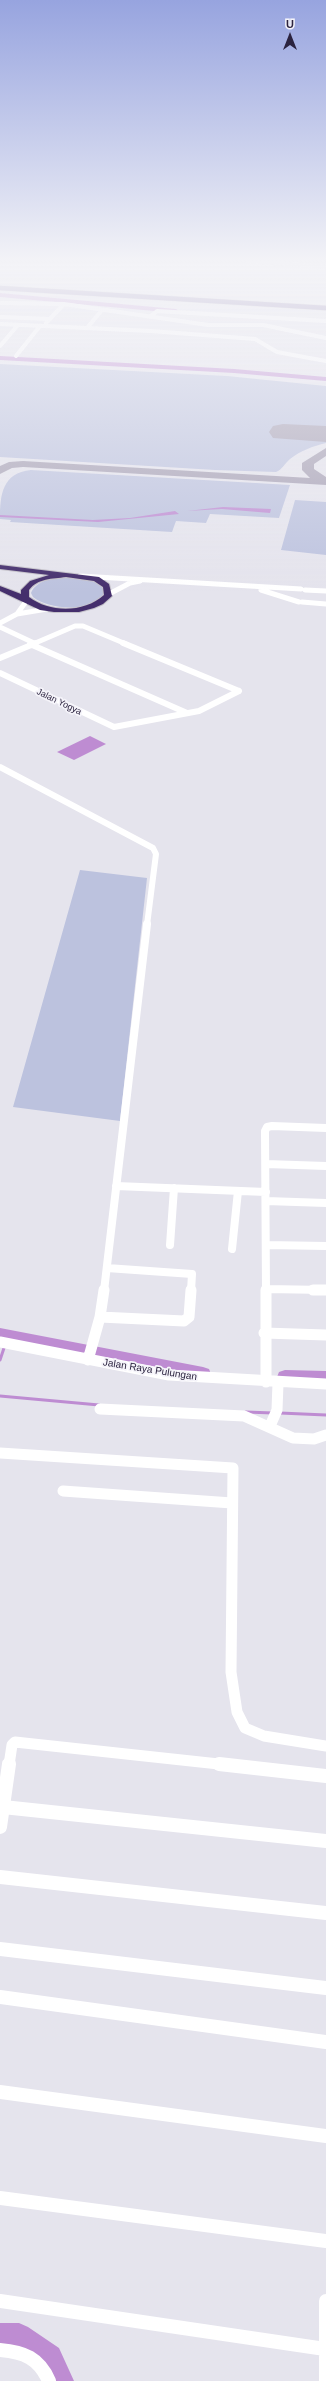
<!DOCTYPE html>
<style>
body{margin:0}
#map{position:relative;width:326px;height:2381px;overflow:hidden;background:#e5e4ed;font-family:Helvetica,sans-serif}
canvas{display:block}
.north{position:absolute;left:270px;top:16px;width:40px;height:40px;-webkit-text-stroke:3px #f5f4fa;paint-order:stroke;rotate:0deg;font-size:11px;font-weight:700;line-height:16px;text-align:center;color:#2b233f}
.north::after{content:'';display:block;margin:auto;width:14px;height:18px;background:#2b233f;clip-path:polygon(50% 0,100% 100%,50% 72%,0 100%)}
</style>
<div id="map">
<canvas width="326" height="2381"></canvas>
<div class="north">U</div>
</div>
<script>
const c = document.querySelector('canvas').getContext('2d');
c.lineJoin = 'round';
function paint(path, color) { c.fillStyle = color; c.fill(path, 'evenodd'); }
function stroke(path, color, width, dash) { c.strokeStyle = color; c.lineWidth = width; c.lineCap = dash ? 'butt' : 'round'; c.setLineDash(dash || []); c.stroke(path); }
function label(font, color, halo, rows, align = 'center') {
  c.font = font + ' Helvetica,sans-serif'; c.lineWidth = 3.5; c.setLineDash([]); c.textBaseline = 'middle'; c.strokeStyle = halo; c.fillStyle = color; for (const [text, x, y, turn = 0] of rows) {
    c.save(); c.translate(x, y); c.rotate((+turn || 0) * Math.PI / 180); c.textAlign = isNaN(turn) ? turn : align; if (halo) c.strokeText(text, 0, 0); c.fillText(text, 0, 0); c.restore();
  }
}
paint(new Path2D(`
 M0,364L227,376L326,386V428L282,425L278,437L326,440V443C313,446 300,451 290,459C285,463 282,470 276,472L215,470L0,457Z
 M31,470L290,485L279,518L210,514L206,523L176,521L172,532L10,522L11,520L0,519C0,495 2,473 31,470Z
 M295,500L326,502V555L281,550Z
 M69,577C81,578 100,577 105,591C97,614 48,610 33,597L31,593C37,579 55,578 69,577Z
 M80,870L147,878L120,1121L13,1107Z`), '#bcc2de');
paint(new Path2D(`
 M223,507L271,509L270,513L222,509L187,511Z
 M175,511L179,514L98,522L0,517V515L93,520L130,518Z
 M90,736L106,744L74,760L57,752Z`), '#be8cd2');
stroke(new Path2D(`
 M0,1360L5,1345
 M0,1396L99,1405
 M246,1412L273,1413
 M280,1413L326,1415`), '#be8cd2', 3);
stroke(new Path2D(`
 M0,358L234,371L326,379`), '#be8cd2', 4);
paint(new Path2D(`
 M0,293L176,309L179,311L176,313L0,297Z
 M0,1328L203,1367L209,1369L211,1374L209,1379L203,1381L0,1340Z
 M285,1370L326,1371V1385L279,1382L277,1377L279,1372Z
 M0,2323H19L28,2327L59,2348L74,2381H47C38,2360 23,2349 0,2349Z`), '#be8cd2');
paint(new Path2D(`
 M326,448V456L314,464V469L326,477V485L23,467L12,468L0,474V466L9,462L23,461L310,478L302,470V463Z`), '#a6a0b4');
paint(new Path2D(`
 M283,424L326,426V442L273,438L269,432L273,426Z`), '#a6a0b4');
const major = new Path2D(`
 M0,288L326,308`);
const highway = new Path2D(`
 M0,565L99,577L109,584L112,596L103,604L94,608L79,612H54L40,610L0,591V586L21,594V590L30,581L49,575L0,569ZM66,577L94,581L103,587L104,595C84,613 50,613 29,597V590C38,578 52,579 66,577Z`);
stroke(major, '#c4c1c9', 5.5);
stroke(highway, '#c4c1c9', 2);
stroke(new Path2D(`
 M248,261L326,267
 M0,303L64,304L208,325H263L326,338
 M151,316L157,311L326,321
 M0,317L50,319
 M46,323L64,304
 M0,324L151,331L255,339L277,352L326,361
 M87,328L102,310
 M0,346L18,325
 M16,356L40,326`), '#fff', 4);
stroke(new Path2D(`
 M80,576L301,589
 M261,590L299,602
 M305,590L326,591
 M109,594L130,583L140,581
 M302,602L326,604
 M17,614L47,609
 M0,623L17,614L27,600
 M0,627L34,643
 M33,644L75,626H83L126,644`), '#fff', 5);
stroke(new Path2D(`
 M123,643L239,691
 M30,644L187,713
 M0,658L36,643
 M0,673L114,727L199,711L239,691
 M0,767L153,848L156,854L147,925`), '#fff', 6);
stroke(new Path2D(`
 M266,1164L326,1166
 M116,1186L266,1192
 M266,1201L326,1203
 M170,1245L174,1188
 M266,1245L326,1246
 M232,1249L238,1191
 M107,1268L192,1274L191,1291
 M267,1289L326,1290
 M104,1291L147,924
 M266,1291L265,1131L267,1127L272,1126L326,1128`), '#fff', 8);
stroke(new Path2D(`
 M266,1290V1382
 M313,1290H326
 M100,1317L184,1321L189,1317L191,1290
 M264,1333L326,1335
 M0,1342L169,1375L326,1384
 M88,1360L100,1317L104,1290
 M100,1409L244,1416L293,1438L314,1439L326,1435
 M270,1426L277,1410L278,1383
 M0,1453L233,1468L231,1672L237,1712L245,1728L264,1736L326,1746
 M63,1491L232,1503
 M9,1765L12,1745L15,1742L228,1765`), '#fff', 11);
stroke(new Path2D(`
 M219,1764L326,1776
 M3,1807L326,1841
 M0,1827L9,1764
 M0,1877L326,1913
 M0,1949L326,1988
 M0,1997L326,2042
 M0,2092L326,2136
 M0,2198L326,2241
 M0,2301L325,2349
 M326,2301V2381
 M0,2350C24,2352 39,2358 49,2381`), '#fff', 14);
stroke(major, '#7968a3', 4.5);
paint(highway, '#442e6c');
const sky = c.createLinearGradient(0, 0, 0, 593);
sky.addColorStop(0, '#97a4df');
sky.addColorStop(0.44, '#f3f3f7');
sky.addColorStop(1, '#f3f3f700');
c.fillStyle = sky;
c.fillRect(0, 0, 326, 593);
label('9px', '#2b233f', '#f5f4fa', [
 ["Jalan Yogya",59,702,26]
]);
label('10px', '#2b233f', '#f5f4fa', [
 ["Jalan Raya Pulungan",150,1370,9]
]);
</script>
